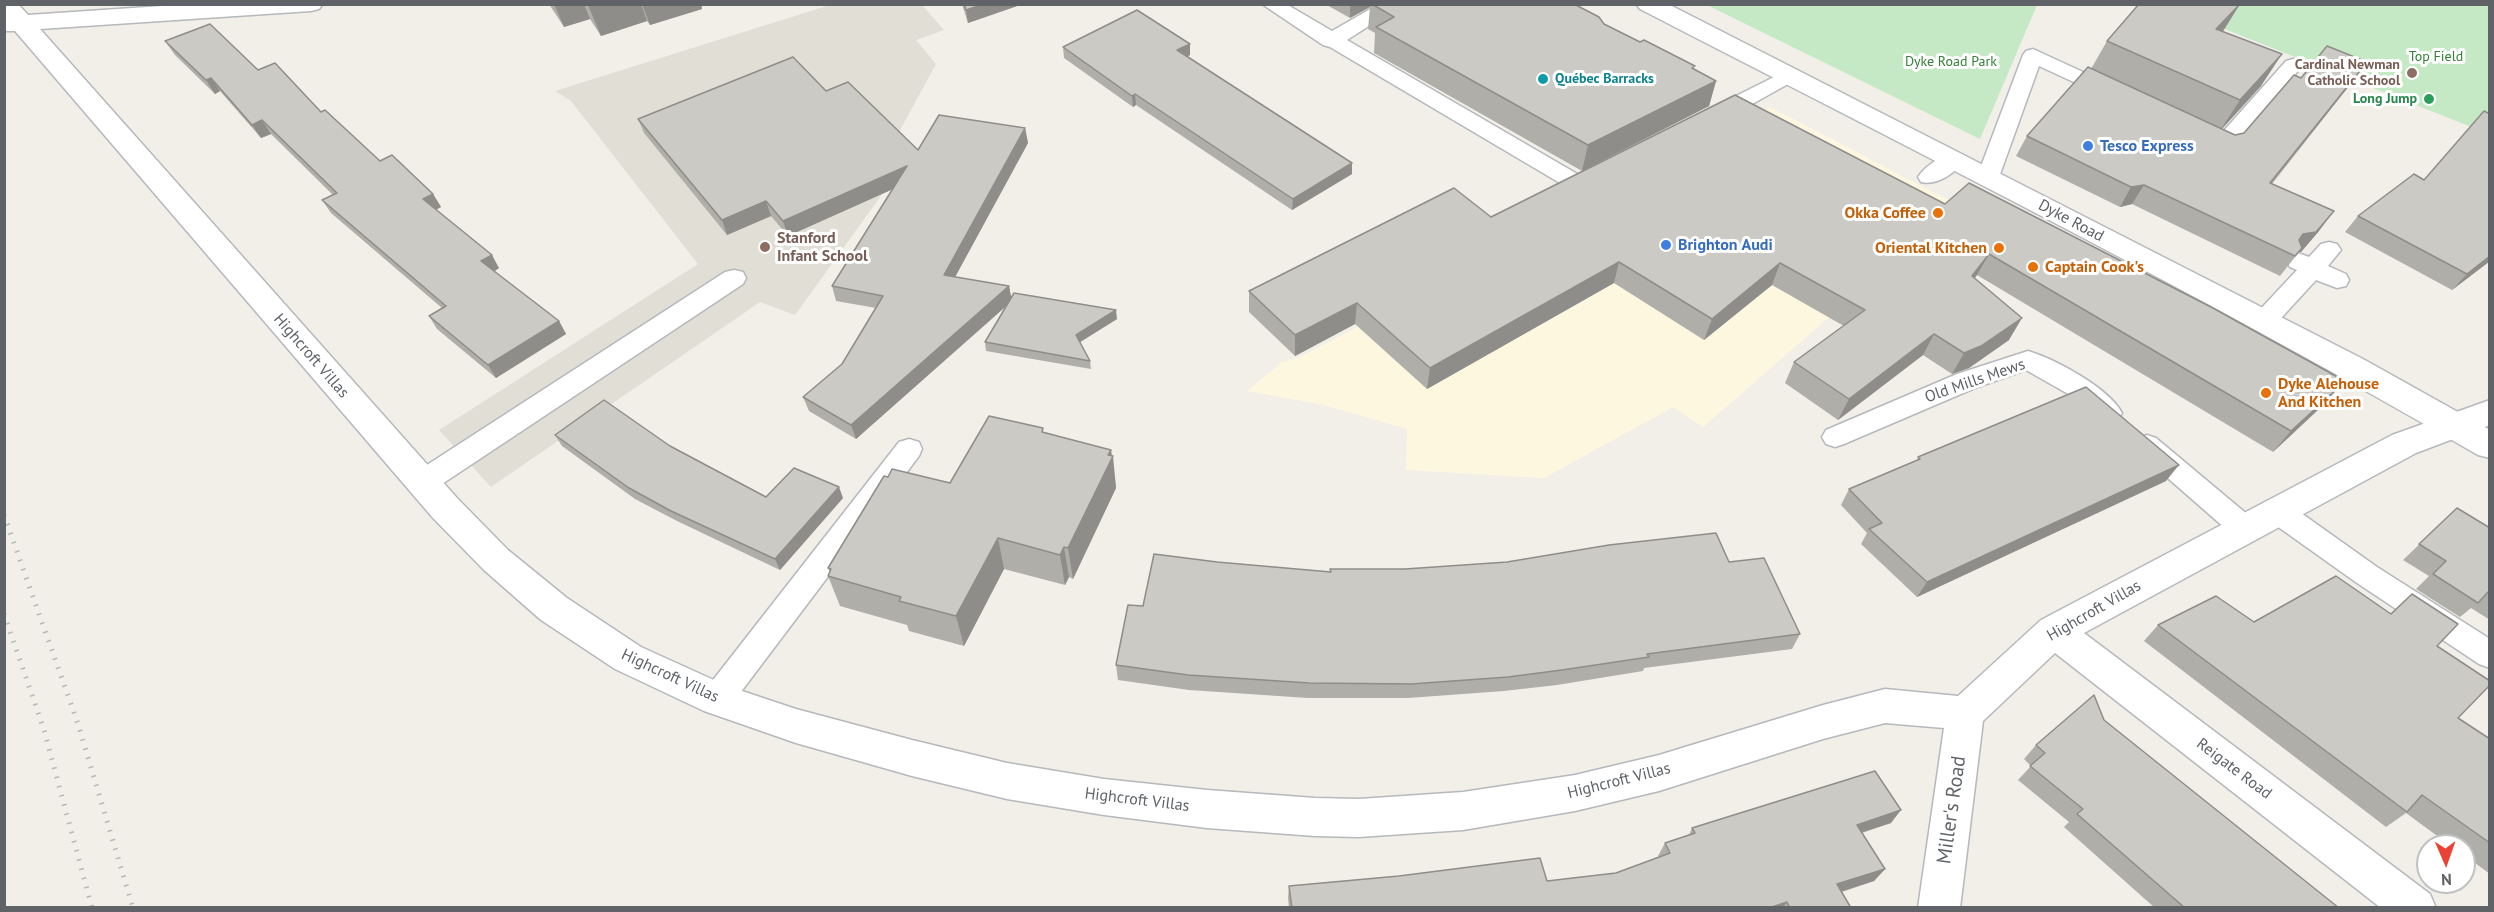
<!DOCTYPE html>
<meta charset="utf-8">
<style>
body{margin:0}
#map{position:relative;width:2494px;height:912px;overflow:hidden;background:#f1efe8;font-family:"PT Sans",sans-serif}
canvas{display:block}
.frame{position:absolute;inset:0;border:6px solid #5f6368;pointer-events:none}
.north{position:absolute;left:2416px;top:834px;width:60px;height:60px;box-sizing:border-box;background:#fff;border:2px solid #bfc1c3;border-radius:50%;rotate:178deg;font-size:16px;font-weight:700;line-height:24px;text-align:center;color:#5f6368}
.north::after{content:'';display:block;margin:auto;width:21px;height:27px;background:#ea4335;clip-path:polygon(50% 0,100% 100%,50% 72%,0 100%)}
</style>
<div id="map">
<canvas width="2494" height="912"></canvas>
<div class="frame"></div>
<div class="north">N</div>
</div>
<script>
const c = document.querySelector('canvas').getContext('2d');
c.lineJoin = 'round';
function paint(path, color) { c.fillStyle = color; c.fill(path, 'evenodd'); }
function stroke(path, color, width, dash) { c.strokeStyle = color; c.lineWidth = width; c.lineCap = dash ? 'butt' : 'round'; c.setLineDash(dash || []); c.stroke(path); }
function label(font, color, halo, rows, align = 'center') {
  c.font = font + ' "PT Sans",sans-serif'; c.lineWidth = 6; c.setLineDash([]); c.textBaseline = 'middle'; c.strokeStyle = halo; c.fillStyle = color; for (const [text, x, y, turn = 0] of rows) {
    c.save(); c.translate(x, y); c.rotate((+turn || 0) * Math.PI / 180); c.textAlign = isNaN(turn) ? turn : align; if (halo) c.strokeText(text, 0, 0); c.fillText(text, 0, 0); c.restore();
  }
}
paint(new Path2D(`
 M1770,107L1958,205L1703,427L1673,407L1544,478L1406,470L1407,429L1324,405L1247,391L1282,362L1298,358L1354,329Z`), '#fef7e0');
paint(new Path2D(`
 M830,5H922L944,30L916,40L936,64L881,165L901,168L795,315L760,302L491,487L439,430L698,264L571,101L555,91Z`), '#e1ded6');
paint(new Path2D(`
 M1707,5H2037L1980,139Z
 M2164,5H2489V134Z`), '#c5e8c5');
const service = new Path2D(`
 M1262,4H1286L1332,31L1379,4H1403L1347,40L1579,175L1600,166L1608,168L1611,173C1604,185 1583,193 1570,189L1330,47L1323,45Z
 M2033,49L2120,89L2124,93L2120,97L2113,99L2106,97L2039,66L1999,177L1996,182L1988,184L1980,182L1977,177L2023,55L2026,51Z
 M2293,59L2300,61L2303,65L2231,150C2219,153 2201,147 2194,136L2197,131L2205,129L2220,135L2286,61Z
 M1790,69L1797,71L1800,75L1797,79L1720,122L1712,124L1704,122L1701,117L1704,112Z
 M1953,153L1961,155L1964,160C1956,173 1936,186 1921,182L1918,177C1925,166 1941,156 1953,153Z
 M2329,242L2337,244L2341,250L2328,266L2346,274L2349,280L2346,286L2337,288L2316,280L2272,328L2263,331L2254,328L2251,322L2254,316L2297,270L2290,267L2286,261L2290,255L2298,253L2309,257L2321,244Z
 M734,270L743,272L746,278L743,284L433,490L423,493L413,490L409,482L413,474L725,272Z
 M2028,351C2055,359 2109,388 2122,413L2118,420L2109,423L2100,420L2070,395L2026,370L1975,388L1844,444L1835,447L1826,444L1822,437L1826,430L1957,374Z
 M2147,435L2156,438L2254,520L2258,528L2254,536L2244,539L2234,536L2138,452L2134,445L2138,438Z
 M909,439L919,442L922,449L919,456L728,709L717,713L706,709L702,699L706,689L899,442Z
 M2277,500L2287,503L2377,567L2490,639V668L2479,664L2357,583L2267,519L2263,511L2267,503Z`);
const minor = new Path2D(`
 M4,4H18L28,15L192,4H323L319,9L311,11L40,29L457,498L508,550L567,598L641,647L727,686L796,709L912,740L1007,763L1104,779L1207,790L1315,798L1359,799L1463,792L1575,775L1659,755L1823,705L1885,689L1958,696L2041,620L2392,435L2490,400V425L2416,453L2084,633L2430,894L2436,908H2381L2055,653L1983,721L1960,908H1918L1944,728L1885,723L1823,739L1659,791L1575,811L1463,830L1359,837L1315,836L1207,828L1104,815L1007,799L912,776L796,743L704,711L615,669L541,620L484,570L433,518L15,31H4Z`);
const tertiary = new Path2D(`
 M1636,4H1668L2363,359L2490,430V458L2478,455C2205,296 1921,154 1640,9Z`);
stroke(service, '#b5b8bc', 3);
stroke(minor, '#b5b8bc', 3);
stroke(tertiary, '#b5b8bc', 3);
paint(service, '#fff');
paint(minor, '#fff');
paint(tertiary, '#fff');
stroke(new Path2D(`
 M4,515L78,724L133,908
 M4,614L44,730L92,908`), '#b6b7b8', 5, [1.5, 8]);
paint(new Path2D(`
 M549,4H701L702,9L650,25L647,21L601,36L590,19L564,27Z
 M962,4H1023L968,23Z
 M1325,4H1574L1604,24L1716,81L1709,106L1582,171L1374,53L1375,33L1368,29L1370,7L1350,18Z
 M2240,4L2223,31L2261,86L2222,129L2235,135L2244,133L2301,78L2353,81L2272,184L2319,231L2301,252H2299L2280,276L2132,204L2120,207L2016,156L2027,136L2091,69L2107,41Z
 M165,41L258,70L321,112L380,161L433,194L441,207L436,210L499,268L494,271L559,321L566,334L496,378L437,329L429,316L442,308L331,213L322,200L333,195L271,134L261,138L220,91L215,94L175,55Z
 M1063,47L1190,55L1186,57L1352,174L1292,210L1136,105L1133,107L1064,58Z
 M826,91L918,150L1025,128L1028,143L955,277L1009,286L1011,298L1117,319L1080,342L1090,361L1091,369L986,351L985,342L1007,305L856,439L809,411L803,397L842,364L876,308L836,301L832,286L893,189L788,236L771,216L727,235L644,133L638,119Z
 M2490,114V261L2452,290L2345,232L2358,216L2424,180Z
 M1945,204L2339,387L2320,408L2273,452L1977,275L1974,279L2009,340L1969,368L1952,374L1923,355L1838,420L1785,383L1794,362L1844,326L1772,285L1704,340L1614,283L1427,389L1355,324L1295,356L1249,312V291L1491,217Z
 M1044,432L1111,450L1116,488L1073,579L1069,577L1065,585L1004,569L964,646L909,631L907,625L840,606L828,576L830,573L828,568L888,477L950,483Z
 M555,435L670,446L766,497L843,498L780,570L677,521L635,499L562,446Z
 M1918,457L2166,481L1917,597L1861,544L1867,533L1841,505L1849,489L1917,460Z
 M2457,508L2490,528V620L2471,608L2460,617L2416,589L2429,576L2403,560Z
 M1217,562L1330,572L1405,569L1729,562L1800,634L1792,649L1644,668L1643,671L1557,685L1504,691L1408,698H1308L1189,690L1118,680L1116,665L1143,606Z
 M2412,594L2437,646L2458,718L2490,739V874L2464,855V846H2451L2406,813L2386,827L2144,641L2158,625L2254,622L2390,614Z
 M2104,720L2339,908H2155L2064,827L2069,822L2018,780L2031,766L2024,759L2036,745Z
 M1891,823L1862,833L1885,869L1874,881L1842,892L1851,908H1289L1288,898L1289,886L1547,881L1616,873L1659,857L1658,856L1665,843L1689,835L1692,828Z`), '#afaea9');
paint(new Path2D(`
 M554,4H584L590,19L564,27Z
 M641,4L647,21L601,36L588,5Z
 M642,4H701L702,9L650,25Z
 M984,4H1023L968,23L966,10Z
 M1350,4H1370V7L1350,18Z
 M2240,4L2220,36L2216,29Z
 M1190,44V55L1177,61V50Z
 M2282,54L2261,86L2219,132L2240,100Z
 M2367,62L2353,81L2256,202L2270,183Z
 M211,78L220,91L215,94L206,80Z
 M1716,81L1709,106L1582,171L1588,145Z
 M1135,94L1136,105L1133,107L1132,96Z
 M262,120L271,134L261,138L252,125Z
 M1025,128L1028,143L948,290L944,275Z
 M1352,163V174L1292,210L1293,199Z
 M907,166L911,181L788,236L783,221Z
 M2144,185L2132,204L2120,207L2131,187Z
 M433,194L441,207L431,212L423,199Z
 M766,201L771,216L727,235L722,220Z
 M2334,211L2319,231L2301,252H2299L2280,276L2299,252L2288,254L2303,234Z
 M1989,254L1977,275L1960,298L1972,276Z
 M492,255L499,268L489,275L481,261Z
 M2490,256V261L2452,290L2467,274Z
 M1619,262L1614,283L1427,389L1430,368Z
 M1780,263L1772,285L1704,340L1712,319Z
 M1009,286L1012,301L856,439L851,425Z
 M1357,303L1355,324L1295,356V335Z
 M1116,310L1117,319L1077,344L1076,335Z
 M2022,318L2009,340L1969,368L1952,374L1964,353Z
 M559,321L566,334L496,378L488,365Z
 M1934,334L1923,355L1838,420L1849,399Z
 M2343,380L2330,395L2339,387L2320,408L2273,452L2291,431Z
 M1111,450L1112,458L1113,456L1116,488L1073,579L1068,548Z
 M2179,465L2166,481L1917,597L1927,582Z
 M839,487L843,498L780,570L775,559Z
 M998,538L1004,569L964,646L956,616Z
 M1064,547L1069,577L1065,585L1060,555Z
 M1901,810L1891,823L1847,837L1857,825Z
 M1885,869L1874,881L1827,896L1837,884Z
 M1787,902L1782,908H1769Z`), '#8f8d8a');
const building = new Path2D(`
 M964,4H984L966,10Z
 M1372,4H1574L1599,17L1604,24L1640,42L1644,40L1695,66L1692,68L1716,81L1588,145L1376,27L1394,17Z
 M2139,4H2240L2216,29L2282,54L2240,100L2107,41Z
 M1137,10L1190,44L1177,50L1352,163L1293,199L1135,94L1132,96L1063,47Z
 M210,24L258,70L275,63L321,112L325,110L380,161L392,155L433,194L423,199L492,255L481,261L559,321L488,365L429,316L446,306L322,200L337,193L262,120L252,125L211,78L206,80L165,41Z
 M2327,46L2367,62L2270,183L2334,211L2316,232L2303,234L2299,240L2302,248L2295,256L2144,185L2131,187L2027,136L2088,67L2235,135L2244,133L2294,75L2301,78Z
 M793,57L826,91L848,82L918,150L939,115L1025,128L944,275L1009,286L851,425L803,397L842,364L883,296L832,286L907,166L783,221L766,201L722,220L638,119Z
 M1735,95L1945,204L1969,183L2211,307L2343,380L2337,386L2339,387L2291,431L1989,254L1972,276L2022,318L1981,346L1964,353L1934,334L1849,399L1794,362L1865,310L1780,263L1712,319L1619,262L1430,368L1357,303L1295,335L1249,291L1454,188L1491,217Z
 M2484,111L2490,114V256L2467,274L2358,216L2414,174L2424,180Z
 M1014,293L1116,310L1076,335L1090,361L985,342Z
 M2086,387L2179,465L1927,582L1869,529L1882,523L1849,489L1920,459L1918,457Z
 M604,400L670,446L766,497L794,468L839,487L775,559L671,511L629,488L555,435Z
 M989,416L1043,428L1042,432L1111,450L1108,455L1113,456L1068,548L1064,547L1060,555L998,538L956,616L899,601L901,597L828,576L831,569L828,568L884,476L888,477L892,469L950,483Z
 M2457,508L2490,528V593L2488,592L2478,603L2433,574L2446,561L2419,544Z
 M1716,533L1729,562L1764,558L1800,634L1647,654L1649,657L1562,670L1508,677L1411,684L1309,683L1188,675L1116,665L1128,605L1143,606L1154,554L1217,562L1331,572L1330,569H1405L1507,562L1609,545Z
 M2336,576L2391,614L2412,594L2458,624L2437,646L2490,681V685L2458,718L2490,739V843L2422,795L2407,812L2158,625L2216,596L2254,622Z
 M2094,695L2104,720L2339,908H2185L2077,814L2083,809L2030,766L2045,753L2036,745Z
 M1875,771L1901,810L1857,825L1885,869L1837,884L1851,908H1790L1787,902L1769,908H1292L1289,886L1399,876L1540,858L1547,881L1616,873L1670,853L1665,843L1695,833L1692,828Z`);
paint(building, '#cccac5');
stroke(building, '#8f8d8a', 1.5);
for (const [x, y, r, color] of [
 [2412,73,6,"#8d6e63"],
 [1543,79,6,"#0f9aa8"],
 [2429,99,6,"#2e9e5b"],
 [2088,146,6,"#3f7fe0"],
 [1938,213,6,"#e8710a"],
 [1666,245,6,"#3f7fe0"],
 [765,247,6,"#8d6e63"],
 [1999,248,6,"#e8710a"],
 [2033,267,6,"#e8710a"],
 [2266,393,6,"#e8710a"]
]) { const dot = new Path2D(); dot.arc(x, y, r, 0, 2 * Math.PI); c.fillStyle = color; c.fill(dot); stroke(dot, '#fff', 2); }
label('14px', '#348238', '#fff', [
 ["Top Field",2436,57],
 ["Dyke Road Park",1951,62]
]);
label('bold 14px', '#785e54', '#fff', [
 ["Cardinal Newman",2400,65],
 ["Catholic School",2400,81]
], 'right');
label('bold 14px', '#0d838f', '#fff', [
 ["Québec Barracks",1555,79]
], 'left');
label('bold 14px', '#27864d', '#fff', [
 ["Long Jump",2417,99]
], 'right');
label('bold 16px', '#366cbe', '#fff', [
 ["Tesco Express",2100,146],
 ["Brighton Audi",1678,245]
], 'left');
label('bold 16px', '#c56008', '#fff', [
 ["Okka Coffee",1926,213],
 ["Oriental Kitchen",1987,248],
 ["Captain Cook's",2045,267,"left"],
 ["Dyke Alehouse",2278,384,"left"],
 ["And Kitchen",2278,402,"left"]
], 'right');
label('16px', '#5f6368', '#fff', [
 ["Dyke Road",2071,221,28],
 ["Highcroft Villas",311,356,49],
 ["Old Mills Mews",1975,381,-19],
 ["Highcroft Villas",2094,611,-30],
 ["Highcroft Villas",670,676,25],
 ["Reigate Road",2234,769,37],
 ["Highcroft Villas",1619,781,-14],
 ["Highcroft Villas",1137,800,7]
]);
label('bold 16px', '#785e54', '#fff', [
 ["Stanford",777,238],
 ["Infant School",777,256]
], 'left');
label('20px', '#5f6368', '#fff', [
 ["Miller's Road",1952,810,-82]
]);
</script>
